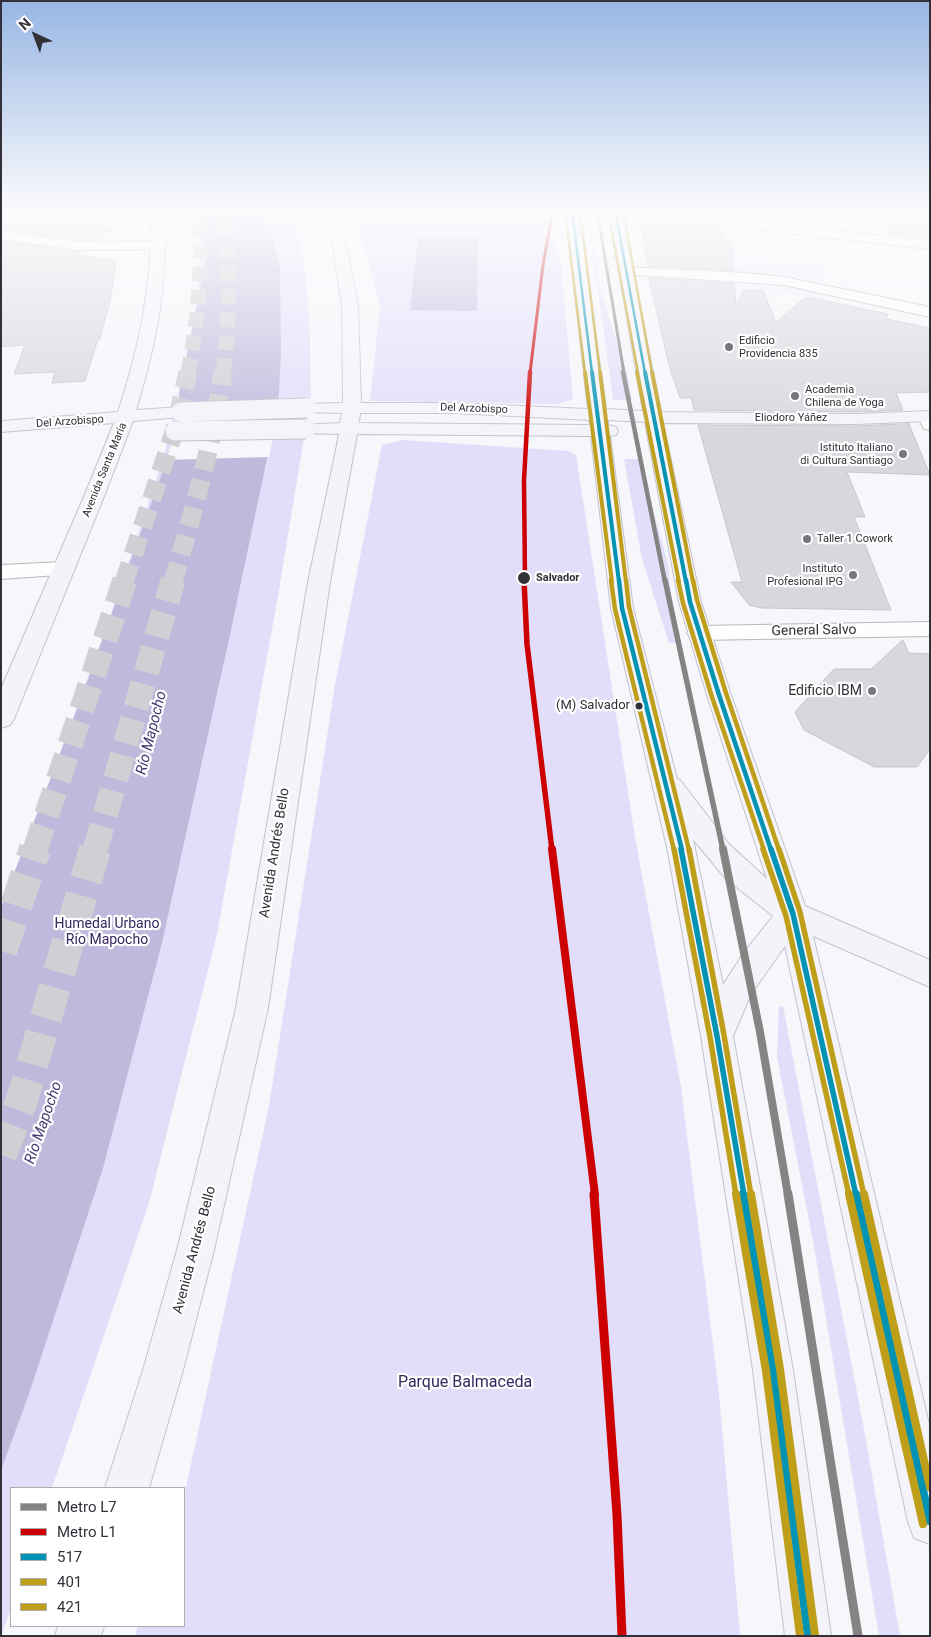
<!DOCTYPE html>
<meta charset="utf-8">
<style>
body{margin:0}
#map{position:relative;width:931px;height:1637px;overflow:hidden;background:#f6f6fb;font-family:Roboto,sans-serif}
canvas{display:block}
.frame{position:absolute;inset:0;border:2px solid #323139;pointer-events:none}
.legend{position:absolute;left:10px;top:1487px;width:175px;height:140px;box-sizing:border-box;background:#fff;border:1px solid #adadb0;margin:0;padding:6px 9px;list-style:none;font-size:15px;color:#323139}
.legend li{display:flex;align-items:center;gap:10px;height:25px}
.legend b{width:25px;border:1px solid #adadb0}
.north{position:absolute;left:10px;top:10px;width:50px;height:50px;-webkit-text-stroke:4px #fff;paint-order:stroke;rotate:317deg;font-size:14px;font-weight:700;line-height:20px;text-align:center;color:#323139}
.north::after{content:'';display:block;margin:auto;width:18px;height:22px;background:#323139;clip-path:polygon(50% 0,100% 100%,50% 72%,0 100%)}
</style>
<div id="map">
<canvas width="931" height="1637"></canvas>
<div class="frame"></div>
<ul class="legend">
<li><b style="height:6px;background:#868383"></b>Metro L7</li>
<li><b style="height:6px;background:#c00"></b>Metro L1</li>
<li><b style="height:6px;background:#0093b3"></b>517</li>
<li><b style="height:6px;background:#bf9e1a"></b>401</li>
<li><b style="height:6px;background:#bf9e1a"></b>421</li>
</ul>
<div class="north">N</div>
</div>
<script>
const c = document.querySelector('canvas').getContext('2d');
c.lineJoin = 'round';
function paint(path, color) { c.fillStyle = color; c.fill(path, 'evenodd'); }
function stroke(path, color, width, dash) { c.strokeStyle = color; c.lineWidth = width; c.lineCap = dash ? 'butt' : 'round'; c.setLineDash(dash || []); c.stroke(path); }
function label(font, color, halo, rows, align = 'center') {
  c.font = font + ' Roboto,sans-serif'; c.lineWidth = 4.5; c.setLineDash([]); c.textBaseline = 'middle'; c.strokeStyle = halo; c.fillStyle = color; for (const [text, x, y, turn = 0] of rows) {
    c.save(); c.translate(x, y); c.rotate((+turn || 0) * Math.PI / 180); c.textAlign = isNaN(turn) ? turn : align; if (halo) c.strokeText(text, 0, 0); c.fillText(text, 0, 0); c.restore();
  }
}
paint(new Path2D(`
 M640,210H728L737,259L825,267L826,300L762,288L734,287L743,318L651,286Z`), '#efeefd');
paint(new Path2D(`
 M196,210H292L296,221L306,277L310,337L311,395L278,596L217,934L149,1203L52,1488H11V1609L1,1636V913L111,614L163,459L198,310L200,232Z
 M354,210H546L548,228L561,261L573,399L559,404L370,401L380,306Z
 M587,210H589L599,287L627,373L632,400H613Z
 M402,440L568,451L576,455L635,837L681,1087L719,1393L740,1636H135L138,1626H184V1496L269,1106L335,685L382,445Z
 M624,459H639L668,564L676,643H669L642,559Z
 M783,1006L864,1429L900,1636H879L813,1241L777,1057L779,1007Z`), '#e2defa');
paint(new Path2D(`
 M195,210H266L280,269L281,357L278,406L231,630L162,943L103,1168L28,1397L1,1470V907L81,699L166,462C170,437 184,420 179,393L207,255Z
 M418,238H478L477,311L410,310Z`), '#bfbadc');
paint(new Path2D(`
 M280,406L269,457L166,460L182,407Z`), '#f6f6fb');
const building = new Path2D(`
 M1,210H114L92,225L116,228L99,240H78L1,229Z
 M639,210H721L722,216L639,213Z
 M895,210L930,215V239L888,234Z
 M641,224L723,228L725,241H731L733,270L648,266Z
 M1,241L81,252L77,255L116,261L111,297L100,339H98L85,381L52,383L55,372L14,374L25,345L1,347Z
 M649,278L734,284L736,305L744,290H763L776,322L806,297L888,314L886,319L930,328V392L896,393L903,410L857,412L694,410L691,398H680L670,369Z
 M909,424L930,475L847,472L865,517H854L891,610L762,608L749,605L731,582H742L698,425L857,426Z
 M903,640L909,653L930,654V749L917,767H874L804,730L795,712L834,669H871Z`);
paint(building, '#d8d7de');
stroke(building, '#c6c5cb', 1);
stroke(new Path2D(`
 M188,373C198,318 203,265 200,210
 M223,373C230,318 231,265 223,210`), '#cfcfd4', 15, [15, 8]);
stroke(new Path2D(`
 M124,582L176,426L188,372
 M173,582C193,512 213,443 223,372`), '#cfcfd4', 19, [19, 10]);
stroke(new Path2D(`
 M35,850L125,580
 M95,850L173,580`), '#cfcfd4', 25, [25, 12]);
stroke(new Path2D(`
 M1,951L35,849
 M1,1155L22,1100L95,849`), '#cfcfd4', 32, [32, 16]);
const minor = new Path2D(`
 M617,214L713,217L930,241V249L713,225L612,221L610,218L612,215Z
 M1,231L78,242L160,241L165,242L167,245L165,248L160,249L78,250L1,239Z
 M626,267L746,273L784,277L930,307V317L784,285L621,274L619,271L621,268Z
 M927,412H930V430L924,429L918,417L921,413Z
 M64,562L72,564L75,569L72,574L1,579V565Z
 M930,622V636L699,640L691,638L687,633L691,628L699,626Z`);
const major = new Path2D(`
 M151,210H165C167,285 158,339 136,410L181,407L187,408L190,412L187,416L181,417L133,421L105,494L14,719L10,725L1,728V689L85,494L114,423L1,432V421L118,412C141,340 152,286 151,210Z
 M321,210H334L347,248L358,307L361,403H455L588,409L565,210H578L606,409L643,411L608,210H621L661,412L857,414L930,411V421L857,424L663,423L701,602L731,695L805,906L930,960V987L813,936L930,1428V1544L914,1538L908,1522L785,946L751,994L733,1036L793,1370L831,1636H785L753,1370L701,1036L668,852L611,608L591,436L357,434L330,582L268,1008L214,1250L183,1370L149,1488H105L143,1370L177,1250L236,1008L308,582L335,455L339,434L299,433L297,429L299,425L340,423L342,413L301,412L298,408L301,404L343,403L342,307L333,248ZM360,413H455L589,420L590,425L359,423ZM608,420L645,422L679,602L707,695L767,879L729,844L680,780L677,779L633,608L610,436L616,435L618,431L616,427L608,425ZM693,839L725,878L773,916L743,954L723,985Z
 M58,1626H104L101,1636H55Z`);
stroke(minor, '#b8b7bd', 2);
stroke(major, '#c3c2cd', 2);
paint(minor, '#fefefe');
paint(major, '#f4f3f9');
const majorBridge = new Path2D(`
 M181,412L307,408
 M175,431L306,429`);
stroke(majorBridge, '#c3c2cd', 21, []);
stroke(majorBridge, '#f4f3f9', 19);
stroke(new Path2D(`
 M572,210L592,373
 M615,210L645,373`), '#0093b3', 2.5);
stroke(new Path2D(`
 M592,372L619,582
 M645,372L686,582`), '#0093b3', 4);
stroke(new Path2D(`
 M619,580L622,608L682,850
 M686,580L690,602L719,695L771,850`), '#0093b3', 4.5);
stroke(new Path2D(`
 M681,849L717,1036L744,1195
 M771,849L793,914L856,1195`), '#0093b3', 5.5);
stroke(new Path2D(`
 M743,1194L773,1370L808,1636
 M856,1194L930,1521`), '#0093b3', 8);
stroke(new Path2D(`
 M565,211L585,373
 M608,211L638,373`), '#bf9e1a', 2.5);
stroke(new Path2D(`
 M585,372L612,582
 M637,372L679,582`), '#bf9e1a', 4);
stroke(new Path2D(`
 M611,580L615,609L674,850
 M678,580L683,603L712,697L764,850`), '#bf9e1a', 4.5);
stroke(new Path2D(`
 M674,849L710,1037L736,1195
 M763,849L786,916L849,1195`), '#bf9e1a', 5.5);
stroke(new Path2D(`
 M736,1194L766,1371L800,1636
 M849,1194L923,1524`), '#bf9e1a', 8);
stroke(new Path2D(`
 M580,210L600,373
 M623,210L652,373`), '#bf9e1a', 2.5);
stroke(new Path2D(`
 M600,372L626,582
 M652,372L693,582`), '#bf9e1a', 4);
stroke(new Path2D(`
 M626,580L629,607L689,850
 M693,580L697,600L726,693L779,850`), '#bf9e1a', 4.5);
stroke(new Path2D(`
 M689,849L724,1035L751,1195
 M779,849L800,912L864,1195`), '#bf9e1a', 5.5);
stroke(new Path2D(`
 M751,1194L780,1369L815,1635
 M864,1194L930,1487`), '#bf9e1a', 8);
stroke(new Path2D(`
 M597,210L624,373`), '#868383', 3);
stroke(new Path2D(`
 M623,372L665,582`), '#868383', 4.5);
stroke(new Path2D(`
 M665,580L723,850`), '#868383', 5.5);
stroke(new Path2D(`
 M723,849L760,1032L788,1195`), '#868383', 8);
stroke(new Path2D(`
 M788,1194L858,1636`), '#868383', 9);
stroke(new Path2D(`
 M530,373L543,265L553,210`), '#c00', 3);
stroke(new Path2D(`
 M525,582L524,480L530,372`), '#c00', 4.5);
stroke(new Path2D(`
 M524,580L527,644L552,850`), '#c00', 5.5);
stroke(new Path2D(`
 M552,849L595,1195`), '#c00', 8);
stroke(new Path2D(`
 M594,1194L617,1515L622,1636`), '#c00', 9);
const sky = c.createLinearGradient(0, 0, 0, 439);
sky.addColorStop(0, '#97b6e3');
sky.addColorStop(0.48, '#fbfbfd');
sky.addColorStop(1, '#fbfbfd00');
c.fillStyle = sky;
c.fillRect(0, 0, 931, 439);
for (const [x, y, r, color] of [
 [729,347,5,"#77767d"],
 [795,396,5,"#77767d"],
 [903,454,5,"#77767d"],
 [807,539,5,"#77767d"],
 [853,575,5,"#77767d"],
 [524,578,7,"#323139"],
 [872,691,5,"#77767d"],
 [639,706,4.5,"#323139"]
]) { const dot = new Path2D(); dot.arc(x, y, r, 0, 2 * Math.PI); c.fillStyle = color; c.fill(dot); stroke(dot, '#fff', 2); }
label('11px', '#323139', '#fff', [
 ["Edificio",739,341],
 ["Providencia 835",739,354],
 ["Academia",805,390],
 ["Chilena de Yoga",805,403],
 ["Istituto Italiano",893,448,"right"],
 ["di Cultura Santiago",893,461,"right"],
 ["Taller 1 Cowork",817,539],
 ["Instituto",843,569,"right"],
 ["Profesional IPG",843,582,"right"]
], 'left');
label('11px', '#323139', '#fff', [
 ["Del Arzobispo",474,409,2],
 ["Eliodoro Yáñez",791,418],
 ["Del Arzobispo",70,422,-4],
 ["Avenida Santa María",105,470,-68]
]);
label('bold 11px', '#323139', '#fff', [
 ["Salvador",536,578]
], 'left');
label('13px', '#323139', '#fff', [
 ["(M) Salvador",630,706]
], 'right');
label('14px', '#323139', '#fff', [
 ["General Salvo",814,631,-1],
 ["Avenida Andrés Bello",275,853,-81],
 ["Avenida Andrés Bello",195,1250,-75]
]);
label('14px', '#323139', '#fff', [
 ["Edificio IBM",862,691]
], 'right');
label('14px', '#362760', '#fff', [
 ["Humedal Urbano",107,924],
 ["Río Mapocho",107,940]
]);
label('italic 15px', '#463873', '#fff', [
 ["Río Mapocho",152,733,-76],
 ["Río Mapocho",44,1123,-71]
]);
label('16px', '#362760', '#fff', [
 ["Parque Balmaceda",465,1383]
]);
</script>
